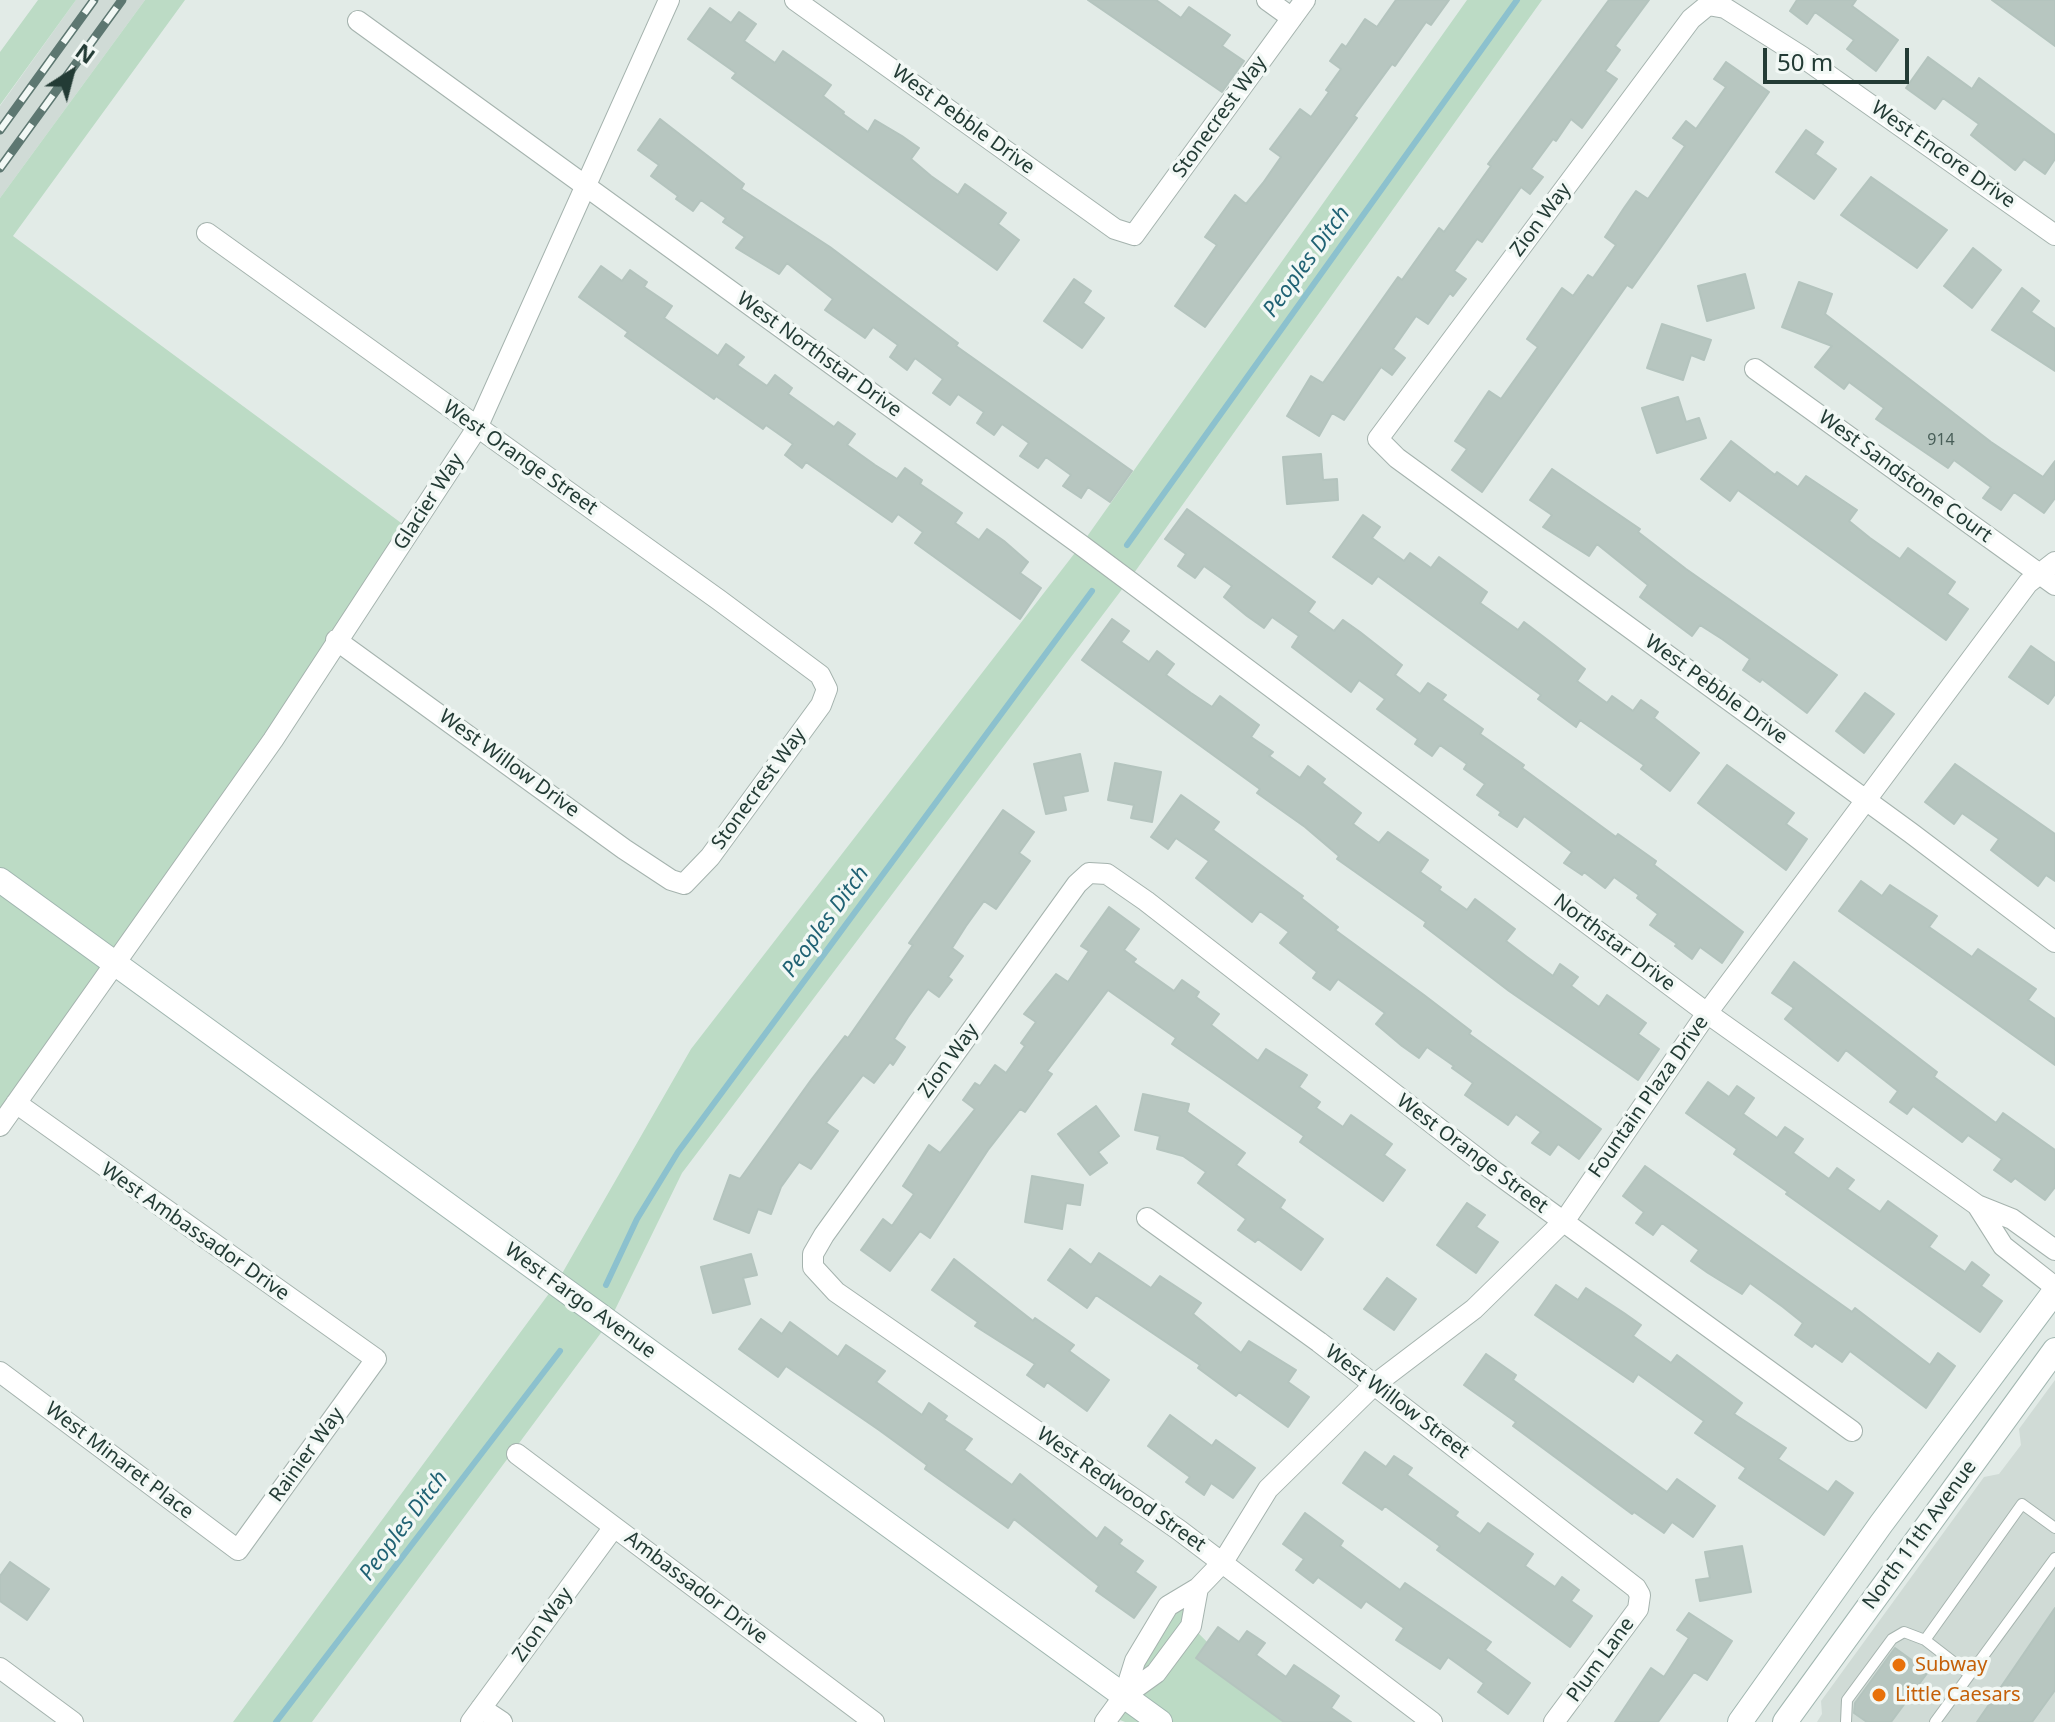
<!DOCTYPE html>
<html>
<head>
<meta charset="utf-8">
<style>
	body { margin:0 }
	#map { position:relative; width:2055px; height:1722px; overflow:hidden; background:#e2ebe7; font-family:"Noto Sans",sans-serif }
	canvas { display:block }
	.north { position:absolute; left:32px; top:32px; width:80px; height:80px; -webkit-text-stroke:6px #f2f8f5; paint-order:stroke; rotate:36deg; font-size:22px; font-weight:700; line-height:32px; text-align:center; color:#233b35 }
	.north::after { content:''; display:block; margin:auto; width:28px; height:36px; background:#233b35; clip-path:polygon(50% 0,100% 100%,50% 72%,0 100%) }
	.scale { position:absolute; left:1763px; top:48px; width:146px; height:36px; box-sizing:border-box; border:4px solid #233b35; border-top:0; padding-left:10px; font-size:24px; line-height:28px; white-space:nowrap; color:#233b35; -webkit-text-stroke:6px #f2f8f5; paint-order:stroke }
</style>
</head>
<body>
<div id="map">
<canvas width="2055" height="1722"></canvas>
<div class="north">N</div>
<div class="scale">50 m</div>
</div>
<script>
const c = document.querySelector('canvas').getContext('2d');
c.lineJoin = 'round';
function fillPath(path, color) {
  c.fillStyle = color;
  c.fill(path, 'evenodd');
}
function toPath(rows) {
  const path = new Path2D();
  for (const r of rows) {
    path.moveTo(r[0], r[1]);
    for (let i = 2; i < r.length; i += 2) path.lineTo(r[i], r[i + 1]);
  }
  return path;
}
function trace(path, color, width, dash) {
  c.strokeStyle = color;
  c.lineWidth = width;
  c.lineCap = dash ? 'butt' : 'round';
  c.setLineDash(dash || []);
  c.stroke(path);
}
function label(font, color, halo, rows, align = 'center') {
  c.font = font + ' "Noto Sans",sans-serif';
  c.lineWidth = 7;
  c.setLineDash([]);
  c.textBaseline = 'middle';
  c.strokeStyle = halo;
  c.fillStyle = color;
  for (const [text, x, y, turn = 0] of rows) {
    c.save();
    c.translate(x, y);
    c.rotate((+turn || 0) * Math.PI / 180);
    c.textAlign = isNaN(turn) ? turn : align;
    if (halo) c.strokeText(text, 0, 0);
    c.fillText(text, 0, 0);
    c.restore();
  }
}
const built = toPath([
	[76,0,145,0,0,198,0,106],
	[2055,1380,2055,1722,1817,1722,1822,1714,1821,1701,1984,1477,1999,1474,2021,1445,2019,1429]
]);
const green = toPath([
	[38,0,76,0,0,105,0,52],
	[145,0,185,0,13,236,412,531,0,1126,0,198],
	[1467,0,1542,0,1129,580,682,1173,609,1322,312,1722,233,1722,556,1284,691,1049,1081,545],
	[1198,1588,1191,1626,1288,1722,1125,1722,1100,1712,1168,1606]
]);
const stream = toPath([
	[1127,545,1517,0],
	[606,1285,637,1219,678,1152,1092,591],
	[276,1722,560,1351]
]);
const building = toPath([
	[1088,0,1156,0,1181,18,1189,7,1230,35,1222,46,1244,61,1222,92,1088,0],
	[1396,0,1449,0,1431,25,1426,22,1395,66,1392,64,1354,116,1357,118,1205,327,1175,306,1217,245,1205,237,1235,195,1246,204,1263,183,1281,157,1270,149,1300,109,1311,117,1329,92,1326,90,1341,69,1330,61,1342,44,1346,47,1365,19,1377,27,1396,0],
	[1609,0,1649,0,1615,46,1620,50,1605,71,1617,79,1582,128,1571,119,1556,141,1553,139,1531,169,1543,177,1530,194,1521,187,1482,242,1477,239,1454,271,1466,279,1453,296,1450,293,1428,324,1416,316,1393,349,1405,358,1392,375,1381,367,1344,420,1332,413,1319,436,1287,416,1311,376,1323,383,1398,277,1402,280,1439,228,1444,232,1491,166,1488,164,1609,0],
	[1797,0,1856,0,1852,6,1898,40,1876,71,1847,49,1854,40,1815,12,1807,24,1790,11,1797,0],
	[1992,0,2055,0,2055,46,1992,0],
	[710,8,731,23,739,12,756,24,744,41,775,63,783,51,831,85,823,96,844,112,843,114,868,132,875,120,902,136,919,148,911,159,931,176,958,195,965,184,1006,213,998,224,1019,240,997,270,732,78,736,73,688,39,710,8],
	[1928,57,1972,89,1979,78,2055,135,2055,159,2045,174,2024,159,2015,170,1971,135,1979,124,1943,98,1935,109,1906,88,1928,57],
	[1726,62,1769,92,1659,250,1632,288,1627,285,1482,492,1452,470,1467,449,1455,441,1489,391,1501,399,1538,347,1527,339,1562,288,1573,296,1588,275,1593,278,1616,245,1605,237,1624,208,1636,191,1648,199,1685,146,1673,138,1686,121,1696,129,1726,87,1714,79,1726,62],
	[660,119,744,184,741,189,830,247,958,343,956,346,1132,471,1110,502,1088,487,1081,498,1063,486,1071,475,1046,457,1038,468,1020,456,1029,443,1002,424,994,435,977,423,984,412,958,394,950,405,933,393,943,379,915,358,907,370,890,357,898,345,873,327,865,338,825,310,833,299,787,263,779,274,736,248,745,237,723,222,726,218,701,200,693,211,676,199,678,196,651,176,659,165,638,150,660,119],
	[1806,130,1823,142,1815,154,1836,169,1814,199,1776,172,1806,130],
	[1871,177,1947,230,1917,268,1841,215,1871,177],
	[1973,248,2001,270,1972,308,1944,286,1973,248],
	[601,266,622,281,630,270,647,282,644,287,672,306,664,318,718,356,726,344,744,357,737,365,767,386,775,375,792,388,788,394,834,427,838,422,855,434,847,445,875,465,897,479,905,468,922,480,920,484,962,513,955,523,979,540,987,529,1004,541,1028,562,1020,573,1041,588,1020,619,915,543,923,532,898,514,892,522,806,462,802,468,785,455,793,444,766,425,763,429,716,396,714,399,625,336,628,332,579,297,601,266],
	[1745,274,1754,308,1707,321,1698,286,1745,274],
	[1074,279,1091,291,1083,303,1104,318,1082,348,1044,321,1074,279],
	[1799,282,1832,294,1825,314,1991,442,2043,477,2055,461,2055,498,2044,513,2014,492,2001,510,1983,498,1991,487,1954,460,1948,468,1876,419,1884,408,1849,382,1844,389,1815,367,1832,346,1782,327,1799,282],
	[2022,288,2039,301,2031,312,2055,329,2055,371,1992,330,2022,288],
	[1662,324,1711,340,1704,360,1691,355,1683,380,1647,368,1662,324],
	[1678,397,1686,422,1699,418,1706,438,1657,453,1642,408,1678,397],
	[1731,441,1775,475,1777,472,1798,487,1806,476,1857,510,1849,521,1870,538,1900,559,1908,548,1955,582,1947,594,1968,609,1946,640,1738,490,1730,501,1701,479,1731,441],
	[1321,454,1323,480,1337,479,1338,500,1287,504,1283,457,1321,454],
	[1552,469,1640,529,1638,532,1686,569,1837,675,1807,713,1762,679,1760,682,1743,670,1750,659,1722,639,1700,625,1692,636,1640,597,1648,585,1597,544,1589,556,1543,527,1552,515,1530,500,1552,469],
	[1187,509,1315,602,1308,612,1334,631,1343,620,1360,632,1402,665,1395,675,1420,694,1428,683,1446,695,1442,700,1483,729,1480,734,1524,765,1522,768,1616,837,1618,834,1656,861,1654,865,1743,932,1722,963,1700,947,1692,959,1675,946,1677,944,1650,925,1658,914,1637,898,1639,895,1614,877,1605,888,1584,872,1582,875,1564,863,1572,852,1524,816,1517,827,1499,815,1501,812,1477,795,1485,784,1464,769,1467,764,1440,745,1432,756,1415,744,1418,739,1377,709,1385,699,1359,680,1351,692,1334,679,1292,647,1299,636,1272,617,1264,628,1247,616,1224,597,1232,586,1204,566,1195,578,1178,566,1186,554,1165,539,1187,509],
	[1363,515,1380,527,1372,538,1404,561,1410,553,1431,568,1439,557,1487,592,1480,603,1518,630,1524,622,1553,644,1585,669,1577,681,1607,703,1612,696,1633,711,1641,700,1658,712,1654,718,1699,753,1670,791,1641,769,1644,765,1580,720,1576,727,1538,699,1541,695,1378,576,1372,584,1333,557,1363,515],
	[1112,619,1129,631,1121,642,1149,662,1157,651,1174,664,1166,675,1191,693,1212,707,1220,696,1259,725,1251,737,1273,752,1269,756,1300,778,1308,766,1325,779,1322,783,1361,813,1353,824,1379,843,1388,832,1428,860,1420,872,1441,887,1439,890,1467,910,1475,899,1515,929,1506,941,1527,957,1553,976,1560,964,1578,977,1571,986,1599,1007,1607,995,1646,1023,1638,1034,1659,1049,1638,1080,1509,991,1424,926,1426,922,1337,859,1339,856,1305,827,1257,793,1260,789,1082,660,1112,619],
	[2031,646,2055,663,2055,694,2048,704,2009,677,2031,646],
	[1865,693,1894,714,1864,753,1836,731,1865,693],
	[1080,754,1088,791,1063,796,1066,810,1046,814,1034,764,1080,754],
	[1115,763,1161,772,1152,822,1131,818,1134,805,1108,800,1115,763],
	[1955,764,2055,834,2055,881,2046,875,2038,886,1991,850,1999,839,1962,813,1954,824,1925,802,1955,764],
	[1727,765,1794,813,1786,824,1807,839,1786,870,1698,803,1727,765],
	[1181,795,1219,822,1213,830,1303,896,1301,898,1338,927,1335,930,1424,995,1471,1031,1469,1034,1601,1129,1579,1159,1558,1144,1550,1155,1532,1143,1541,1132,1516,1114,1508,1125,1465,1095,1473,1083,1452,1068,1454,1066,1427,1047,1419,1058,1402,1046,1376,1024,1385,1013,1338,979,1330,990,1313,978,1317,972,1280,943,1289,932,1260,911,1252,922,1196,878,1209,861,1176,838,1168,849,1151,837,1181,795],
	[1003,810,1034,832,1019,853,1030,861,996,909,984,901,966,926,952,948,963,956,948,977,952,980,939,997,928,989,908,1017,894,1039,905,1047,893,1065,890,1062,874,1083,863,1075,826,1123,838,1131,811,1169,799,1162,781,1187,771,1214,758,1209,749,1233,714,1219,730,1175,740,1179,811,1080,845,1036,848,1038,913,945,909,943,1003,810],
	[1861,881,1882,896,1890,885,1937,916,1929,927,1972,957,1978,949,2036,989,2028,1000,2055,1019,2055,1065,1839,911,1861,881],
	[1109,907,1139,929,1124,950,1136,959,1133,962,1174,991,1182,980,1199,992,1196,997,1219,1014,1211,1025,1258,1061,1266,1049,1307,1075,1299,1087,1320,1102,1316,1108,1343,1127,1351,1115,1375,1132,1392,1144,1384,1155,1405,1170,1383,1201,1300,1142,1304,1136,1172,1044,1176,1038,1108,990,1047,1071,1052,1074,1025,1112,1020,1109,988,1150,930,1238,920,1231,890,1271,861,1250,883,1219,892,1226,914,1194,903,1186,929,1145,940,1153,975,1109,963,1100,975,1083,980,1086,995,1065,1006,1073,1025,1046,1021,1043,1036,1022,1024,1014,1056,974,1068,982,1089,951,1081,946,1109,907],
	[1794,962,1937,1072,1934,1077,1996,1123,2003,1113,2055,1150,2055,1187,2045,1200,2015,1178,2011,1182,1994,1170,2002,1159,1968,1135,1962,1142,1913,1106,1907,1114,1890,1102,1898,1091,1846,1050,1838,1061,1785,1019,1794,1008,1772,993,1794,962],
	[1708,1082,1729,1097,1737,1086,1754,1098,1743,1114,1777,1138,1785,1127,1803,1139,1793,1153,1829,1179,1837,1168,1854,1180,1847,1189,1880,1212,1888,1201,1937,1236,1929,1247,1965,1272,1972,1262,1989,1275,1981,1286,2002,1301,1980,1332,1786,1194,1788,1192,1734,1154,1737,1149,1686,1113,1708,1082],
	[1143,1094,1189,1104,1187,1112,1245,1153,1236,1165,1285,1200,1280,1208,1323,1239,1301,1270,1258,1239,1255,1242,1238,1230,1246,1219,1198,1183,1206,1172,1183,1156,1157,1149,1160,1136,1135,1130,1143,1094],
	[1096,1106,1119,1136,1098,1152,1107,1163,1090,1175,1058,1134,1096,1106],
	[1645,1166,1852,1312,1855,1308,1930,1365,1938,1353,1955,1366,1926,1408,1850,1351,1842,1362,1815,1343,1812,1347,1795,1335,1803,1323,1783,1307,1750,1283,1742,1294,1708,1273,1691,1261,1699,1250,1662,1223,1653,1235,1636,1223,1644,1212,1623,1196,1645,1166],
	[1032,1176,1083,1185,1080,1205,1066,1203,1062,1229,1025,1222,1032,1176],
	[1467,1203,1485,1215,1476,1227,1498,1242,1476,1273,1437,1245,1467,1203],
	[1070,1249,1091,1265,1099,1253,1151,1288,1160,1276,1201,1303,1193,1314,1241,1353,1249,1341,1296,1370,1288,1382,1309,1397,1288,1427,1239,1392,1236,1396,1198,1368,1200,1365,1096,1295,1087,1308,1048,1280,1070,1249],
	[751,1254,757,1275,743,1278,750,1304,713,1313,701,1267,751,1254],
	[954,1259,1033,1321,1035,1318,1074,1345,1069,1351,1109,1380,1087,1411,1047,1382,1044,1387,1027,1375,1035,1364,975,1326,978,1322,932,1290,954,1259],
	[1387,1278,1416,1299,1394,1330,1364,1309,1387,1278],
	[1556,1285,1578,1300,1586,1288,1624,1313,1641,1325,1633,1336,1671,1363,1677,1355,1742,1403,1734,1414,1786,1448,1778,1459,1828,1492,1836,1481,1853,1493,1824,1535,1739,1478,1746,1468,1695,1433,1704,1421,1638,1374,1633,1382,1535,1315,1556,1285],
	[761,1319,782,1334,790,1322,838,1357,846,1345,885,1371,876,1382,922,1415,929,1403,947,1416,944,1420,972,1439,964,1450,1012,1485,1020,1474,1097,1539,1105,1527,1122,1540,1119,1544,1143,1561,1135,1572,1156,1587,1134,1618,1096,1591,1099,1586,1014,1519,1008,1528,925,1469,927,1465,879,1430,786,1366,778,1377,739,1349,761,1319],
	[1486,1354,1516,1375,1513,1380,1667,1492,1677,1479,1715,1506,1693,1537,1672,1522,1664,1533,1634,1512,1632,1514,1513,1426,1516,1422,1464,1385,1486,1354],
	[1170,1415,1212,1446,1216,1440,1255,1468,1233,1498,1211,1483,1204,1495,1186,1482,1190,1477,1148,1446,1170,1415],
	[1365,1452,1386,1467,1394,1456,1412,1468,1407,1475,1458,1512,1455,1516,1480,1534,1488,1523,1533,1554,1525,1566,1555,1587,1562,1577,1579,1590,1571,1601,1592,1616,1570,1647,1437,1550,1440,1546,1385,1506,1382,1510,1343,1483,1365,1452],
	[1305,1513,1343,1541,1340,1546,1400,1590,1405,1583,1491,1642,1485,1650,1530,1683,1508,1714,1478,1692,1484,1683,1448,1657,1440,1669,1396,1640,1404,1628,1366,1601,1361,1608,1318,1577,1313,1583,1296,1570,1304,1559,1283,1544,1305,1513],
	[1742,1546,1751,1592,1700,1601,1696,1580,1710,1578,1705,1552,1742,1546],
	[10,1562,49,1589,27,1620,0,1601,0,1576,10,1562],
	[2055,1608,2055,1690,2032,1722,1977,1722,2055,1608],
	[1689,1613,1732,1641,1707,1680,1694,1672,1658,1722,1615,1722,1651,1668,1664,1677,1689,1638,1677,1630,1689,1613],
	[1218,1627,1239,1642,1247,1631,1265,1643,1256,1655,1286,1677,1294,1665,1322,1684,1339,1696,1331,1708,1351,1722,1284,1722,1196,1658,1218,1627],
	[1895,1648,1928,1672,1891,1722,1867,1722,1854,1713,1855,1703,1895,1648]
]);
const lane = toPath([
	[1969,1674,1925,1640,2022,1504,2055,1528],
	[1846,1722,1847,1700,1892,1639,1904,1632,1925,1640],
	[1935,1722,2055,1558]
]);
const street = toPath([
	[795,0,1115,229,1134,235,1305,0],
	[1267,0,1292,18],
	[358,21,1081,545,1707,1013,1977,1205,2003,1246,2055,1287],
	[207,233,719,600,820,675,827,689,821,705,710,857,684,884,671,880,624,849,336,640],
	[2055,235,1801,56,1725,8,1708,5,1691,19,1378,439,1397,458,1911,833,2055,942],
	[1755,369,2055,585],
	[0,1126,273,740,477,428,669,0],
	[1977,1205,2012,1219,2055,1250],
	[1147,1218,1319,1342,1636,1588,1640,1595,1638,1609,1554,1722],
	[0,1372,238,1550,376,1359,16,1103],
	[517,1454,874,1722],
	[0,1668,73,1722],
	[1124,1696,1135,1661,1168,1606,1198,1588,1223,1562,1268,1489,1374,1385,1474,1309,1565,1220,1707,1013,2028,583,2055,562],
	[481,1708,502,1722],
	[471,1722,614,1527],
	[1105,1722,1124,1696,1156,1673,1191,1626,1198,1588],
	[1432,1722,1179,1530,836,1292,813,1267,813,1254,824,1235,1077,884,1089,873,1107,874,1146,901,1491,1169,1852,1431]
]);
const secondary = toPath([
	[0,880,1160,1722],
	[1740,1722,1881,1524,2055,1291],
	[1785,1722,2055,1350]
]);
const rail = toPath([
	[0,130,94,0],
	[0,168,122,0]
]);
const markers = [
	[1899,1665,8,"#e8710a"],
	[1879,1695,8,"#e8710a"]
];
const numberNames = [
	["914",1941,440]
];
const streetNames = [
	["Stonecrest Way",1220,117,-54],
	["West Pebble Drive",963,120,36],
	["West Encore Drive",1943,155,35],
	["Zion Way",1541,220,-53],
	["West Northstar Drive",819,355,36],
	["West Orange Street",520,458,35],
	["West Sandstone Court",1905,477,36],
	["Glacier Way",429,502,-57],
	["West Pebble Drive",1716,690,36],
	["West Willow Drive",509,764,36],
	["Stonecrest Way",759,789,-54],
	["Northstar Drive",1614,943,37],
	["Zion Way",949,1061,-54],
	["Fountain Plaza Drive",1649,1097,-55],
	["West Orange Street",1472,1154,37],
	["West Ambassador Drive",195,1232,35],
	["West Fargo Avenue",580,1301,36],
	["West Willow Street",1397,1402,37],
	["Rainier Way",307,1455,-54],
	["West Minaret Place",119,1461,37],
	["West Redwood Street",1121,1490,35],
	["North 11th Avenue",1920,1535,-54],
	["Ambassador Drive",696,1588,37],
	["Zion Way",543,1625,-54],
	["Plum Lane",1601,1660,-54]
];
const foodNames = [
	["Subway",1915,1665],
	["Little Caesars",1895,1695]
];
const waterNames = [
	["Peoples Ditch",1307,262,-54],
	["Peoples Ditch",826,922,-54],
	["Peoples Ditch",404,1526,-53]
];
fillPath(built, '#d0dbd6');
fillPath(green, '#bcdbc5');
trace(stream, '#8cc1ce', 6);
fillPath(building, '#b7c6c0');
trace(building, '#b4c4be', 2);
trace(lane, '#a5b3ae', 12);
trace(street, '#a5b3ae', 22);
trace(secondary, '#a1b6b0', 26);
trace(lane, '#fff', 10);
trace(street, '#fff', 20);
trace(secondary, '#fff', 24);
trace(rail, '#5d7771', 9);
trace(rail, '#f2f8f5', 6, [18]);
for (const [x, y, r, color] of markers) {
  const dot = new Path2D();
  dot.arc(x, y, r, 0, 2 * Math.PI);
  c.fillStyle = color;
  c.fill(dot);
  trace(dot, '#f2f8f5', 3);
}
label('16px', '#485e58', null, numberNames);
label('20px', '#233b35', '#f2f8f5', streetNames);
label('20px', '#c56008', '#f2f8f5', foodNames, 'left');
label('italic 22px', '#206274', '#f2f8f5', waterNames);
</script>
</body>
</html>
